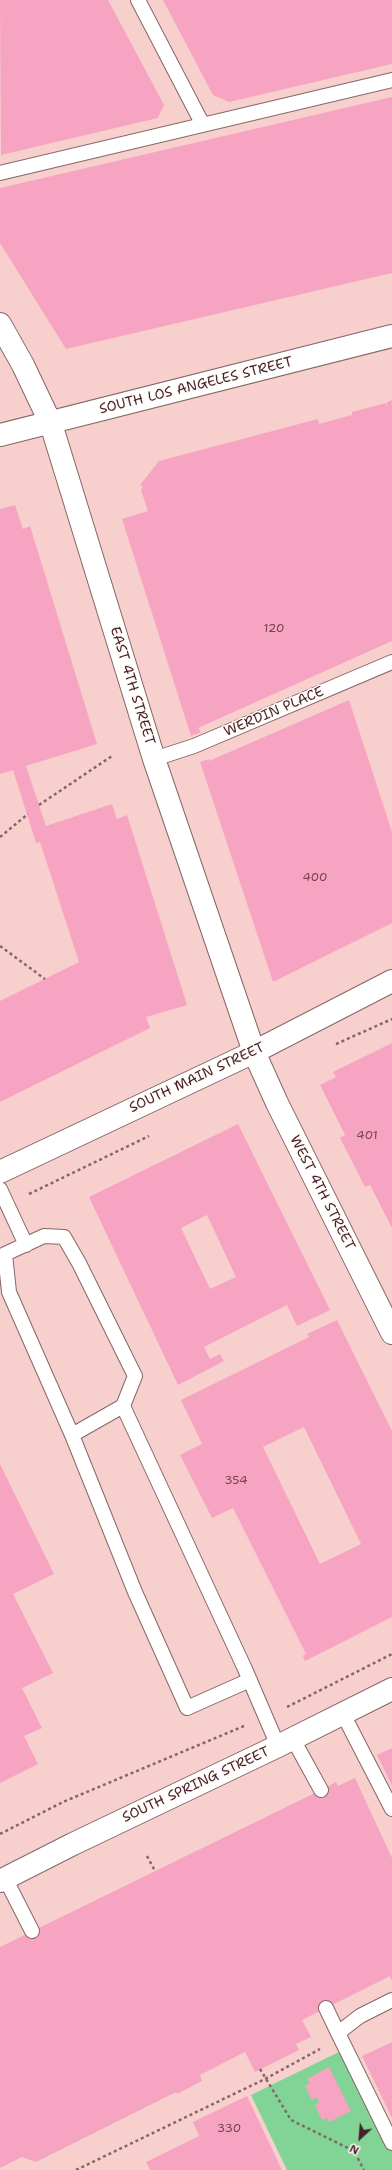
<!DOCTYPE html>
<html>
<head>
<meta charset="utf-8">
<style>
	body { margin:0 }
	#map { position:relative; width:392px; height:2170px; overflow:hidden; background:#f3ead3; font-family:"Shantell Sans",sans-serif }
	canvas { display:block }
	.north { position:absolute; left:340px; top:2118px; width:40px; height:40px; -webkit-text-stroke:3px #fdfcf7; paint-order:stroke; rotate:206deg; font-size:11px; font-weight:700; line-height:16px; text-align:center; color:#4a1f2b }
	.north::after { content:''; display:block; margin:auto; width:14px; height:18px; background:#4a1f2b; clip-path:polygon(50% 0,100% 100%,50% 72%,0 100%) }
</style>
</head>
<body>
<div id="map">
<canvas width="392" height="2170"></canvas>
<div class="north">N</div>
</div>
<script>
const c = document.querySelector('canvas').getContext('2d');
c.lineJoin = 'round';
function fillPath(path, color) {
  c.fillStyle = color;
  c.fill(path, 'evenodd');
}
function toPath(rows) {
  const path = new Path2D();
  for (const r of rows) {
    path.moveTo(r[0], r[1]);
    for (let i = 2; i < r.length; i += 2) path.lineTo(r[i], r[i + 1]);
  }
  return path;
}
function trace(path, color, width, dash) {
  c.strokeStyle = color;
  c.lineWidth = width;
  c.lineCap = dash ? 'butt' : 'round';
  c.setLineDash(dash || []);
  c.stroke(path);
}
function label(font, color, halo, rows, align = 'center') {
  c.font = font + ' "Shantell Sans",sans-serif';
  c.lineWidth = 3;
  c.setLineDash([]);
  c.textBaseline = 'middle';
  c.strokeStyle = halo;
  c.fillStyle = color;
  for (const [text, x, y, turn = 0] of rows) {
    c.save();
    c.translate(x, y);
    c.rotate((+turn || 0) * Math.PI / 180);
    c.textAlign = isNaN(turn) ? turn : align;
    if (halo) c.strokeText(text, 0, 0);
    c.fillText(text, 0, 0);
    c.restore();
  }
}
const built = toPath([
	[0,0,392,0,392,2170,0,2170]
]);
const green = toPath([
	[349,2047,392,2134,392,2170,287,2170,251,2095]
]);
const building = toPath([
	[0,0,108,0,164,105,158,118,1,155],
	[163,0,392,0,392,64,229,102,213,95],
	[392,97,392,273,66,349,0,243,0,188],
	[392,400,392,641,198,728,201,732,191,736,122,519,148,511,141,490,143,487,140,485,159,461,318,419,319,424,352,415,352,412,386,403,387,407,387,402],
	[15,505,23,529,30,526,97,744,26,766,46,826,112,804,117,819,127,815,187,1005,146,1017,150,1028,0,1102,0,1001,79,962,40,842,36,843,13,770,0,774,0,509],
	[349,700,392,832,392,923,273,982,200,762,209,759,209,761],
	[392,1043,392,1228,370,1185,365,1187,340,1138,345,1135,320,1085,336,1077,333,1072],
	[238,1124,330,1310,297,1326,287,1305,204,1347,210,1359,220,1354,224,1361,178,1385,89,1197],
	[207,1215,236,1277,210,1289,181,1228],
	[337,1320,392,1431,392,1617,305,1661,303,1656,306,1654,233,1508,212,1518,180,1455,202,1444,181,1400,309,1337,307,1334],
	[304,1427,361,1544,320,1564,263,1447],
	[0,1464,54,1574,13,1594,53,1673,22,1688,42,1728,24,1736,38,1764,0,1783],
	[392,1748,392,1786,377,1755],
	[355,1778,392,1858,392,1981,390,1976,302,2020,311,2037,296,2044,299,2050,255,2072,245,2052,200,2075,202,2081,177,2094,176,2092,36,2162,22,2157,0,2168,0,1947,321,1790,336,1782,338,1786],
	[392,2042,392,2118,362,2056],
	[329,2067,351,2111,329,2122,327,2118,322,2120,315,2105,319,2103,317,2097,312,2100,305,2086,310,2083,307,2079],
	[247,2096,282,2170,150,2170,146,2162,199,2136,193,2122]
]);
const path = toPath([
	[39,805,112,756],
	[0,837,28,814],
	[0,946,45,979],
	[336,1044,392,1019],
	[29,1194,149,1136],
	[287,1707,392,1654],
	[0,1834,63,1802,244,1726],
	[147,1856,155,1871],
	[260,2069,291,2120,354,2151,364,2170],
	[76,2170,265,2079,320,2049]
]);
const service = toPath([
	[138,0,203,125],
	[0,173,392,80],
	[154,759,194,746,392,662],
	[0,1189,26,1245],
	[72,1435,123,1406],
	[250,1680,187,1708,135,1592,72,1435,9,1292,5,1254,44,1236,64,1237,79,1263,135,1376,123,1406,245,1669,278,1746],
	[343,1714,392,1809],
	[293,1739,321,1790],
	[5,1878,32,1931],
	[392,2000,360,2016,338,2033,392,2143],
	[326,2008,338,2033]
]);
const secondary = toPath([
	[0,435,392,336]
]);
const primary = toPath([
	[0,324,23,365,51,424,154,759,254,1052,277,1103,392,1333],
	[0,1172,254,1052,392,981],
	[0,1881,73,1844,278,1746,392,1689]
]);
const numberNames = [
	["120",274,629],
	["400",315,878],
	["401",367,1136],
	["354",236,1481],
	["330",229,2129]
];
const streetNames = [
	["SOUTH LOS ANGELES STREET",196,386,-14],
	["EAST 4TH STREET",132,686,73],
	["WERDIN PLACE",274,712,-23],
	["SOUTH MAIN STREET",197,1078,-25],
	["WEST 4TH STREET",322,1193,63],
	["SOUTH SPRING STREET",196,1785,-25]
];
fillPath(built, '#f7d0ce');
fillPath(green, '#82d496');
fillPath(building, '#f6a4c1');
trace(service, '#856666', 16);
trace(secondary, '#856666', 24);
trace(primary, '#856666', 24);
trace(path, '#856666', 2.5, [3, 3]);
trace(service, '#fff', 14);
trace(secondary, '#fff', 22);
trace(primary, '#fff', 22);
label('12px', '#754050', null, numberNames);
label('14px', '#4a1f2b', '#fdfcf7', streetNames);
</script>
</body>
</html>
